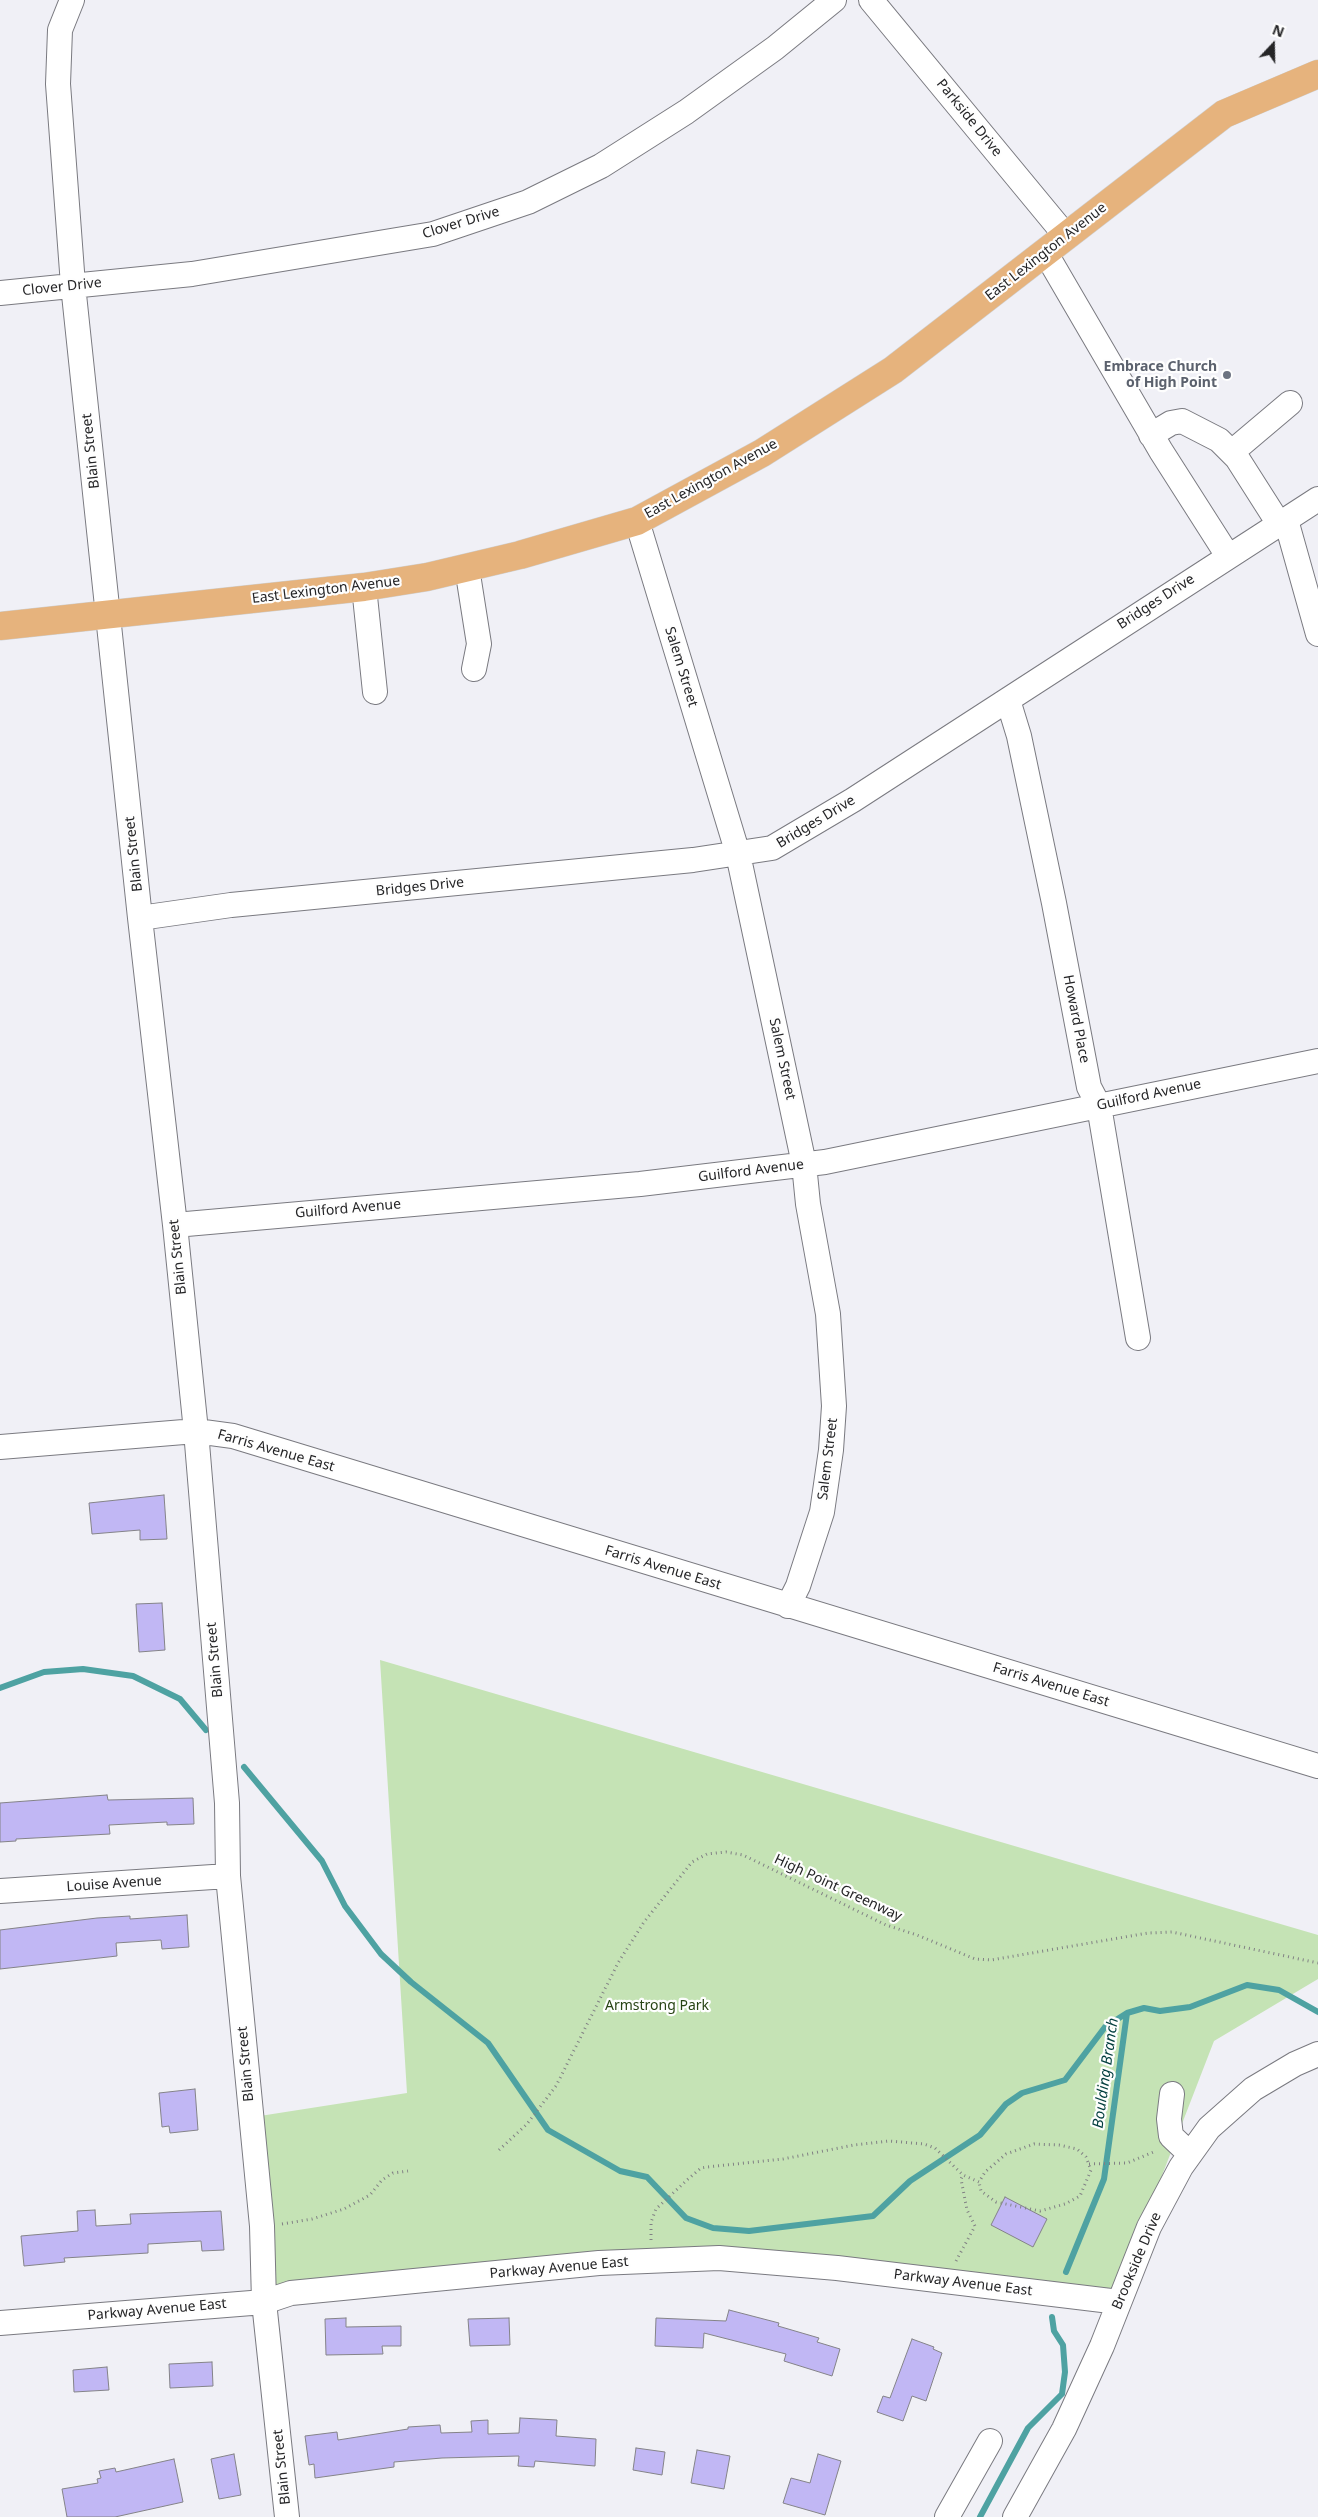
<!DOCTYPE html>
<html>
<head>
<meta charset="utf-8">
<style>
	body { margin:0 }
	#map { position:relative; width:1318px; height:2517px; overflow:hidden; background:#f0f0f6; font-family:"Noto Sans",sans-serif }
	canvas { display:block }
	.north { position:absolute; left:1248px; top:20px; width:50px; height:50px; -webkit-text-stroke:4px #fefefe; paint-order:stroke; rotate:21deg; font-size:14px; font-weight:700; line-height:20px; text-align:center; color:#252527 }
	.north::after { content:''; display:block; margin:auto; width:18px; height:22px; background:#252527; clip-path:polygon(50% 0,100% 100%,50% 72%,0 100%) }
</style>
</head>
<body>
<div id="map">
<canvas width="1318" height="2517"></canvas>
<div class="north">N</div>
</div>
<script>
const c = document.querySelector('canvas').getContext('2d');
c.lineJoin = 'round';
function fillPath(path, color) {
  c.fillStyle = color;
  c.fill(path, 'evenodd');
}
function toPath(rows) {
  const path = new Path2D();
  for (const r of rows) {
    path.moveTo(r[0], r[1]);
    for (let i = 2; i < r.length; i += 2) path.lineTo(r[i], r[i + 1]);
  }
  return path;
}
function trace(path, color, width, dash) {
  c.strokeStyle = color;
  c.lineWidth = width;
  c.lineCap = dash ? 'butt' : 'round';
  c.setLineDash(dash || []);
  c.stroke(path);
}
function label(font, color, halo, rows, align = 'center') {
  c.font = font + ' "Noto Sans",sans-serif';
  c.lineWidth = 4.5;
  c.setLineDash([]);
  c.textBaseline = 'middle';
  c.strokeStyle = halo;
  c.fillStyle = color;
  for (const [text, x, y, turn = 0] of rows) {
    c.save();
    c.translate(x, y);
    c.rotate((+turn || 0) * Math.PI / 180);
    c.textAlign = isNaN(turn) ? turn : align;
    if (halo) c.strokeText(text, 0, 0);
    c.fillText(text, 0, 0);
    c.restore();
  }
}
const green = toPath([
	[380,1660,1318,1935,1318,1979,1214,2041,1137,2240,1119,2302,719,2258,264,2302,247,2118,407,2093]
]);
const stream = toPath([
	[0,1688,44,1672,83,1669,133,1676,180,1699,206,1730],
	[244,1767,322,1861,345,1906,381,1954,411,1982,488,2043,548,2130,620,2171,647,2177,686,2218,713,2228,749,2231,873,2216,910,2181,980,2135,1006,2104,1022,2093,1065,2080,1105,2027,1127,2013,1144,2008,1160,2011,1190,2007,1247,1985,1279,1990,1318,2012],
	[1066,2272,1104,2179,1127,2013],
	[980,2517,1028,2428,1062,2394,1065,2372,1063,2345,1054,2331,1052,2317]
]);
const building = toPath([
	[164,1495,167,1539,140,1540,140,1530,92,1534,89,1503,164,1495],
	[162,1603,165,1650,139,1652,136,1604,162,1603],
	[107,1795,108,1800,193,1798,194,1824,167,1825,167,1822,109,1825,110,1834,16,1839,16,1841,0,1842,0,1803,107,1795],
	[187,1915,189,1947,162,1949,161,1940,116,1943,117,1956,0,1969,0,1930,97,1918,130,1916,130,1919,187,1915],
	[195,2089,198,2130,170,2133,169,2126,162,2127,159,2093,195,2089],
	[1005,2197,1047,2219,1033,2247,991,2225,1005,2197],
	[95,2210,96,2226,131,2224,130,2214,221,2211,224,2250,202,2251,201,2241,148,2244,148,2253,64,2258,65,2262,24,2266,21,2236,78,2231,77,2211,95,2210],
	[729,2310,779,2323,778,2326,819,2338,817,2342,840,2349,832,2376,784,2361,786,2354,704,2333,703,2348,655,2346,656,2318,726,2321,729,2310],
	[346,2318,346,2327,401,2326,401,2346,382,2346,383,2354,326,2355,325,2319,346,2318],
	[509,2318,510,2345,470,2346,468,2319,509,2318],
	[912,2339,934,2347,933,2349,942,2353,926,2401,912,2396,903,2421,877,2412,883,2396,890,2398,912,2339],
	[212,2362,213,2386,170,2388,169,2364,212,2362],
	[107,2367,109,2390,74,2392,73,2370,107,2367],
	[520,2418,557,2420,556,2436,596,2439,595,2466,535,2461,534,2467,518,2466,519,2456,442,2458,394,2462,394,2467,315,2478,314,2464,309,2465,305,2436,337,2432,338,2440,408,2429,408,2427,440,2425,441,2433,472,2432,471,2421,488,2420,488,2434,519,2433,520,2418],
	[636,2448,665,2452,662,2475,633,2470,636,2448],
	[697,2450,730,2456,724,2489,691,2483,697,2450],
	[234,2454,241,2495,219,2499,211,2459,234,2454],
	[818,2454,841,2461,825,2515,783,2503,791,2478,810,2483,818,2454],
	[174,2459,183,2502,115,2517,67,2517,62,2489,98,2483,97,2479,101,2478,99,2471,115,2468,116,2472,174,2459]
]);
const path = toPath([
	[499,2150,527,2124,556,2086,618,1963,644,1922,692,1862,707,1854,726,1852,743,1855,886,1925,917,1935,975,1959,991,1960,1148,1933,1172,1932,1318,1963],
	[1089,2164,1127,2163,1156,2151],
	[282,2224,312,2219,344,2209,370,2195,382,2180,393,2173,408,2171],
	[651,2240,651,2222,656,2209,687,2180,701,2168,707,2167,783,2159,854,2145,889,2141,924,2144,935,2148,963,2175,979,2182,985,2172,1006,2154,1034,2144,1059,2145,1077,2149,1086,2157,1091,2170,1080,2196,1065,2204,1040,2211,996,2202,981,2191,979,2182],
	[956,2261,975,2226,967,2210,961,2179,963,2175]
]);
const minor = toPath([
	[72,0,60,30,58,84,73,285,140,918,175,1225,196,1431,227,1803,228,1876,262,2226,264,2302,287,2517],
	[871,0,1066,236],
	[1045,252,1161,451,1228,556],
	[0,293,192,274,433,234,528,202,601,166,686,112,775,48,834,0],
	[1151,435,1171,423,1182,421,1219,440,1237,458,1279,524],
	[1232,452,1290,403],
	[1286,520,1318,634],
	[637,521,738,854,804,1164,808,1204,828,1314,834,1406,831,1450,822,1512,798,1586,788,1606],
	[467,568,479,644,474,669],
	[364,587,375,692],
	[1008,700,1019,736,1054,903,1089,1087,1099,1106,1138,1338],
	[140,918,231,905,693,860,772,848,853,800,1318,499],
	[175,1225,640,1184,825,1162,1318,1061],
	[0,1447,196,1431,233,1436,1318,1766],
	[0,1891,228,1876],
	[1172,2094,1169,2119,1171,2136,1190,2154],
	[0,2323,264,2302,291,2293,599,2263,719,2258,837,2268,1119,2302],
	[947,2517,990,2441],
	[1015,2517,1064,2429,1102,2346,1149,2227,1181,2167,1209,2128,1253,2089,1295,2064,1318,2054]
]);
const major = toPath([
	[0,626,364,587,427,577,520,555,637,521,762,453,893,370,1224,114,1318,74]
]);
const markers = [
	[1227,375,5,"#6b7280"]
];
const streetNames = [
	["Parkside Drive",969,118,51],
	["Clover Drive",461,223,-17],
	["East Lexington Avenue",1046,252,-38],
	["Clover Drive",62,287,-6],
	["Blain Street",91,451,-96],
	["East Lexington Avenue",711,479,-29],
	["East Lexington Avenue",326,590,-7],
	["Bridges Drive",1156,602,-33],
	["Salem Street",681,667,73],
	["Bridges Drive",816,822,-31],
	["Blain Street",134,854,-96],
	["Bridges Drive",420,887,-6],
	["Howard Place",1076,1019,79],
	["Salem Street",782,1059,78],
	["Guilford Avenue",1149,1095,-12],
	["Guilford Avenue",751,1171,-7],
	["Guilford Avenue",348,1209,-5],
	["Blain Street",178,1257,-96],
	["Farris Avenue East",276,1451,16],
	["Salem Street",828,1459,-83],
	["Farris Avenue East",663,1568,17],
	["Blain Street",215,1660,-95],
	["Farris Avenue East",1051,1685,17],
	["Louise Avenue",114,1884,-4],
	["High Point Greenway",838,1888,25],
	["Blain Street",246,2064,-95],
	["Brookside Drive",1137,2261,-67],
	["Parkway Avenue East",559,2268,-5],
	["Parkway Avenue East",963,2283,7],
	["Parkway Avenue East",157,2310,-5],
	["Blain Street",282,2467,-96]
];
const worshipNames = [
	["Embrace Church",1217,367],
	["of High Point",1217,383]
];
const parkNames = [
	["Armstrong Park",657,2006]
];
const waterNames = [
	["Boulding Branch",1106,2073,-82]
];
fillPath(green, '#c5e3b5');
trace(stream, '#4ea2a2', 6);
fillPath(building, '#c1b7f4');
trace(building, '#848388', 1);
trace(minor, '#7a7a80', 26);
trace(major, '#cfcfcf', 29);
trace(path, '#818184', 3, [1, 4]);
trace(minor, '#fff', 24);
trace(major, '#e6b37d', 28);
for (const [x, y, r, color] of markers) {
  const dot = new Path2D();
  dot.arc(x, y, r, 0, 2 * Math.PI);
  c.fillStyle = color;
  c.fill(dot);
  trace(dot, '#fefefe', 2);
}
label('14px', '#252527', '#fefefe', streetNames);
label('bold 14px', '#5b616d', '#fefefe', worshipNames, 'right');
label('14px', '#274313', '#fefefe', parkNames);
label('italic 15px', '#013d3d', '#fefefe', waterNames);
</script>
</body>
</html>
